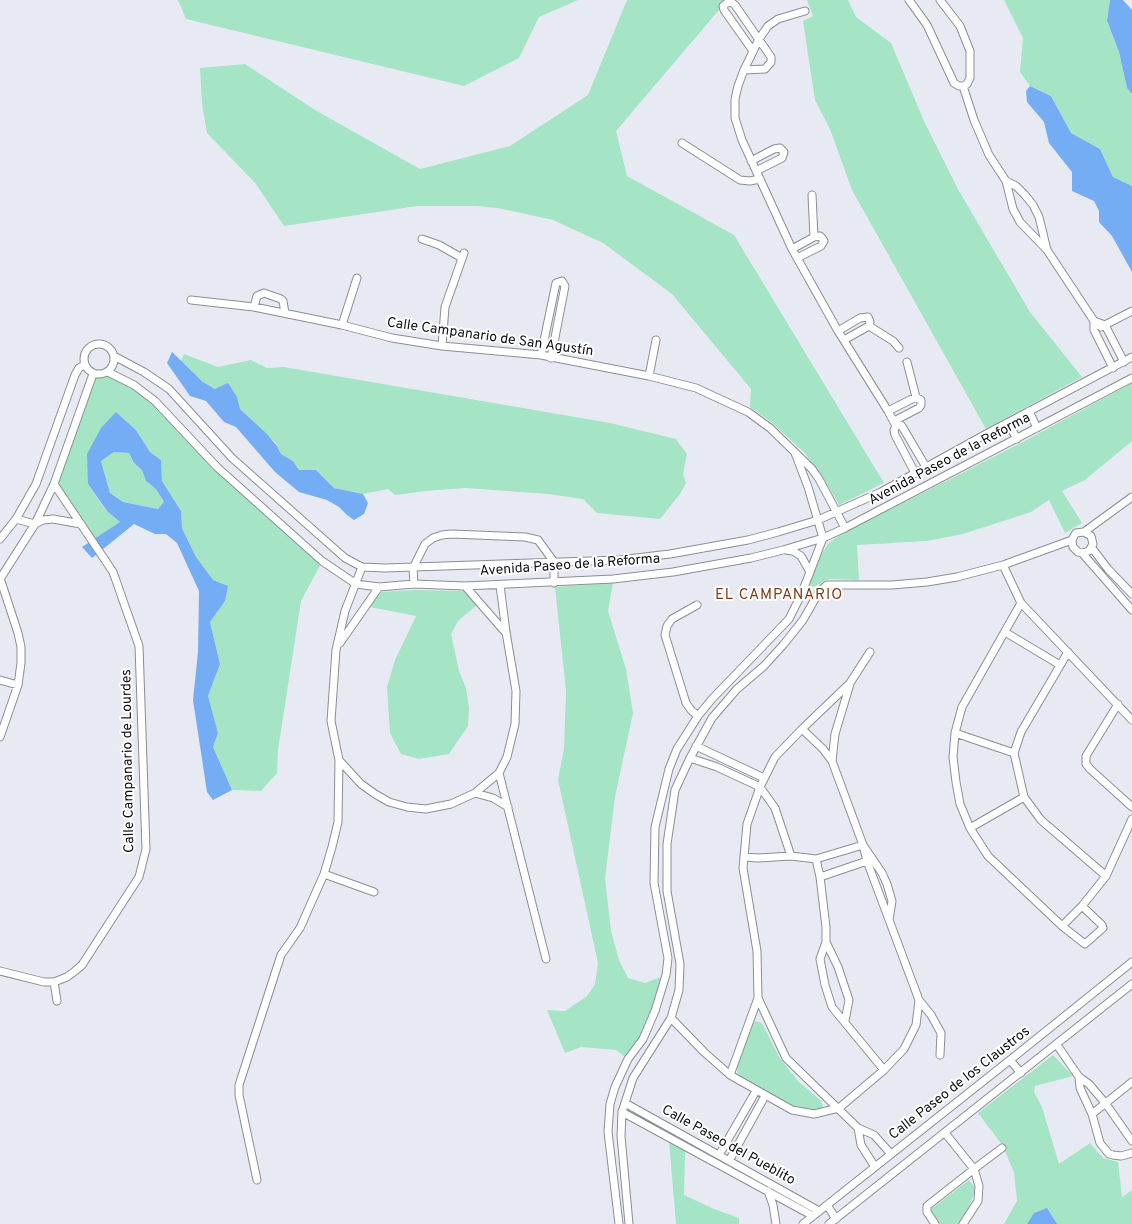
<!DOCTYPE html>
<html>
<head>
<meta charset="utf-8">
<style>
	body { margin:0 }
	canvas { display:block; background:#e7eaf3 }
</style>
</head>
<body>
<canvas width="1132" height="1224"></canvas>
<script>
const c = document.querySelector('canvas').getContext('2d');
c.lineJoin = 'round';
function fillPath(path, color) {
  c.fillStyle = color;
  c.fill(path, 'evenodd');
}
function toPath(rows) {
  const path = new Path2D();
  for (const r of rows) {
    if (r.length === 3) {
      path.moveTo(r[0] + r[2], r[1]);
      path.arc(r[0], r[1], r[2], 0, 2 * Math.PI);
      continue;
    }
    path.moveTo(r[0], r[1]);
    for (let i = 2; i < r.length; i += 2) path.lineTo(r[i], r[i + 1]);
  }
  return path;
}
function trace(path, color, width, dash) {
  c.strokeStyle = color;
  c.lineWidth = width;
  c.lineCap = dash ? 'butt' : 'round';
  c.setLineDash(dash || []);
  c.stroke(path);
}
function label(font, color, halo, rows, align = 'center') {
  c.font = font + ' Overpass,sans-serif';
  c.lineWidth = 4;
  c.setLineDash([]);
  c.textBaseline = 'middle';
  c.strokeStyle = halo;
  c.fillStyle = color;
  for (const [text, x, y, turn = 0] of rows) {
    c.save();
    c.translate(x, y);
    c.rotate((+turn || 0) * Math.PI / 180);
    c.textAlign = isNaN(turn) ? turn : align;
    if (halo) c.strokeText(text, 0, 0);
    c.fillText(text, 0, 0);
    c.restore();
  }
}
const green = toPath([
	[178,0,578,0,539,17,519,58,464,86,186,19],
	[627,0,727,0,723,3,719,10,616,131,627,176,734,235,884,483,839,505,824,479,804,452,771,422,750,407,751,389,672,294,603,243,553,220,498,208,476,206,417,206,284,226,256,184,207,133,202,104,200,68,245,64,315,110,420,169,510,146,588,95],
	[807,0,848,0,856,17,891,43,924,121,959,191,1030,312,1082,377,986,429,852,190,830,129,815,100,803,21,813,16],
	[1004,0,1110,0,1107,22,1119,52,1127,88,1132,94,1132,186,1113,177,1100,149,1071,133,1051,96,1030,86,1020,72,1023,38],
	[184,354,218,367,251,360,267,368,284,367,610,423,676,439,687,454,683,474,686,483,680,494,660,519,597,513,583,499,548,494,466,488,426,491,395,495,388,489,363,494,334,488,316,470,299,470,293,461,281,454,276,443,240,409,237,397,215,389,203,382,181,361],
	[108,372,156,403,176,426,322,562,301,601,278,750,277,773,261,791,232,790,213,747,218,733,208,696,220,664,210,622,225,601,196,557,182,528,181,511,162,481,161,460,150,452,136,430,116,412,88,484,104,508,120,522,92,541,55,484,94,374,103,374],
	[1132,383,1132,441,1085,480,1062,491,1082,523,1065,533,1049,500,1031,512,963,534,927,541,857,545,859,580,830,579,826,580,814,587,809,585,818,560,828,544,838,536,1019,444],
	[114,452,129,453,134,463,142,470,146,481,156,489,164,502,158,509,123,502,110,493,101,461],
	[613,583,608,611,626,669,633,713,615,797,605,878,611,931,619,960,628,978,645,983,666,975,655,1011,628,1059,616,1050,581,1047,565,1053,547,1010,565,1011,587,996,595,984,598,963,558,780,564,749,566,691,555,587],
	[415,590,464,591,477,605,458,621,451,634,459,671,466,688,469,708,468,726,449,754,419,759,401,754,390,733,387,687,395,660,416,616,370,607,381,592],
	[755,1021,762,1023,779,1057,798,1081,821,1101,823,1106,822,1108,818,1110,808,1110,794,1107,739,1076,736,1067,752,1025],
	[1053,1055,1073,1076,1035,1086,1034,1092,1042,1107,1059,1164,1090,1143,1103,1158,1118,1162,1122,1197,1132,1190,1132,1224,1004,1224,1017,1201,1014,1173,1003,1146,978,1113],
	[669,1141,685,1150,684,1195,712,1208,739,1218,739,1224,676,1224],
	[969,1180,976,1189,964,1219,959,1224,939,1224,930,1210]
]);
const water = toPath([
	[1110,0,1123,0,1132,10,1132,94,1127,88,1119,52,1107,21],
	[1030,86,1051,96,1071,133,1100,149,1113,177,1132,186,1132,272,1112,236,1099,222,1099,211,1094,201,1072,191,1072,172,1049,143,1044,122,1027,102,1026,91],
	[172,352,203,382,215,389,228,383,237,397,240,409,267,434,277,446,281,454,293,461,299,470,316,470,334,488,363,494,368,503,364,514,354,520,347,515,339,507,327,500,299,492,275,472,236,427,224,422,206,401,190,396,167,363],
	[116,412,136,430,150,452,161,460,162,481,181,511,182,528,196,557,213,580,228,586,225,601,210,622,220,664,208,696,218,733,213,747,232,790,213,800,207,792,193,700,198,652,199,591,177,543,166,534,155,534,134,524,92,558,82,547,120,522,107,511,88,484,87,454,101,428],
	[114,452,129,453,134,463,142,470,146,481,156,489,164,502,158,509,123,502,110,493,101,461],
	[1047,1208,1057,1224,1027,1224,1034,1213]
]);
const minor = toPath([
	[909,0,927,25,954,83,959,86,963,86],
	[940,0,960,26,970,51,970,78,967,84,963,86],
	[805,11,778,19,768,26,759,39,744,70,738,86,735,99,735,118,742,140,792,249,838,331,888,411,896,426,894,430,895,435,915,473],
	[744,70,765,69,771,62,771,57,735,5,731,2,727,3,723,6,724,10,753,51],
	[963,86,974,120,989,155,1006,181,1013,209,1020,222,1047,250,1094,321,1094,330,1113,368],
	[682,143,740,180,750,181,760,179],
	[751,161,774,149,780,148,784,152,782,158,756,171],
	[1006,181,1016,186,1025,195,1033,205,1039,217,1047,250],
	[812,195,814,237],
	[422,239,439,245,462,258],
	[792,249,814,237,820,236,822,238,824,241,821,246,797,258],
	[191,300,254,307,342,325,392,338,442,346,541,355,649,376,696,388,748,412,770,428,812,469,819,479,845,528],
	[254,307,257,296,264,293,281,299,283,301,285,313],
	[1094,321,1105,325,1124,362],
	[342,325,357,278],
	[869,326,893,341,899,348],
	[1101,327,1132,311],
	[838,331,860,318,868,317,870,322,869,326,844,340],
	[99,359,15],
	[442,346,445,307,464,253],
	[541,355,556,283,562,281,565,286,551,358],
	[114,356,144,372,169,389,232,458,345,558,362,567,385,568,619,560,670,554,748,540,778,532,818,520,881,492,988,433,1132,357],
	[907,362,916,397],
	[108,372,134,385,155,401,217,467,322,561,356,584,379,587,414,584,465,586,613,579,673,572,751,558,783,550,823,538,845,528,1132,378],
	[649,376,656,340],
	[888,411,916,397,921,400,921,405,919,408,894,421],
	[1029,411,1037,428],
	[1008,423,1017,439],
	[896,426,901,425,903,428,926,467],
	[16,519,35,524,43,520,53,519,81,524],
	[1084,532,1091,536,1093,544,1089,551,1082,553,1078,552,1073,547,1072,540,1074,536,1076,533,1084,532,1132,497],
	[0,539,16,519,36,484,75,375,79,368,84,365],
	[1092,548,1108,569,1132,594],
	[786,550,793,551,801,556,810,572],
	[1082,553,1132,610],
	[1003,565,1021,603,1132,720],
	[362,567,345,611,336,650,331,721,339,760,361,784,375,794,389,802,407,807,426,809,451,804,475,793,499,773,507,757,515,724,516,691,506,632,500,585],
	[0,578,18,633,21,647,21,663,18,685,0,737],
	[0,579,35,524,54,484,93,374],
	[414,584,413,568,425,544,433,538,442,535,452,534,525,537,538,540,554,562,554,583],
	[465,586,505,632],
	[1021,603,962,707,955,733,953,757,956,782,960,804,970,828,988,856,1062,926,1085,944,1103,928,1102,925,1082,906],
	[697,605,672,619,667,626,665,635,686,703,691,710,698,716],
	[1005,632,1060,665],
	[340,643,379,587],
	[1068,652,1021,732,1014,753,1024,797,1041,820,1106,876],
	[0,680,18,685],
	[850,684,835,734,832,761,863,845,867,861,919,1000,931,1015,941,1033,940,1055],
	[1118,704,1086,756,1086,764,1090,769,1132,807],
	[802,729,823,749,832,761],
	[955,733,1014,753],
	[696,746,764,778],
	[690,758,717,767,760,787,775,808,791,856,816,859,820,877,826,927,826,942,820,959,825,985,832,1007,884,1070],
	[499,773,546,959],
	[475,793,493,798,508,807],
	[970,828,1024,797],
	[744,857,758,858,791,856],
	[816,859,863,845,882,873,887,884,892,901,889,920],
	[324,874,374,892],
	[820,877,870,860],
	[1062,926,1082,906,1106,876,1132,819],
	[826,942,838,967,849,1000,845,1021],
	[0,971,44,982,54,982,67,977,75,971,82,965,139,877,146,849,139,646,113,572,54,484],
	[54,982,57,1001],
	[758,998,786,1058,858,1128,874,1135,891,1154],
	[671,1018,704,1052,730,1075,792,1110,814,1114,839,1108,884,1070,904,1049,916,1025,919,1000],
	[1057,1045,1079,1077,1089,1084,1106,1104,1132,1141],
	[1010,1060,1021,1073],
	[730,1075,758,998,757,951,743,868,747,824,760,787,775,757,802,729,850,683,870,652],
	[1079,1077,1080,1088,1092,1114,1100,1143,1109,1154,1113,1155,1121,1156,1132,1153],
	[625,1103,819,1211],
	[622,1112,813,1216],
	[1092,1114,1132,1082],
	[858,1128,861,1145,875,1167],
	[945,1133,974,1169,979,1186,978,1201,963,1224],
	[719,1155,756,1091],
	[729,1161,765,1096],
	[257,1180,239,1095,239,1085,281,955,300,928,324,874,332,847,338,822,339,760],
	[768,1191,773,1205,776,1224],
	[827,1205,836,1219],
	[619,1224,608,1132,610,1104,615,1087,628,1059,643,1039,655,1011,666,975,668,958,654,883,655,827,669,769,677,749,698,716,712,699,789,619,801,595,810,572,823,538,808,487,795,453],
	[629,1224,621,1136,622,1112,633,1078,671,1018,679,990,680,964,667,891,667,844,675,790,690,758,712,718,737,689,764,666,784,644,803,620,819,592,827,585,892,585,927,582,957,577,1003,565,1072,540],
	[803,1224,1010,1060,1132,962],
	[829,1224,1132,984],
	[935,1224,927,1212,927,1206,974,1169,1002,1148]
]);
const streetNames = [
	["Calle Campanario de San Agustín",490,338,8],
	["Avenida Paseo de la Reforma",950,460,-28],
	["Avenida Paseo de la Reforma",570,566,-4],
	["Calle Campanario de Lourdes",129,761,-91],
	["Calle Paseo de los Claustros",960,1084,-38],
	["Calle Paseo del Pueblito",728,1146,29]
];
const neighbourhoodNames = [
	["EL CAMPANARIO",779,596]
];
fillPath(green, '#a6e4c6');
fillPath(water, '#75adf5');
trace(minor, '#8b8e96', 9);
trace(minor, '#fff', 7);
label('14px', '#101114', '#fff', streetNames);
c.letterSpacing = '1px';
label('15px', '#7d3e19', '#fff', neighbourhoodNames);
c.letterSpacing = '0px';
</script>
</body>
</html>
